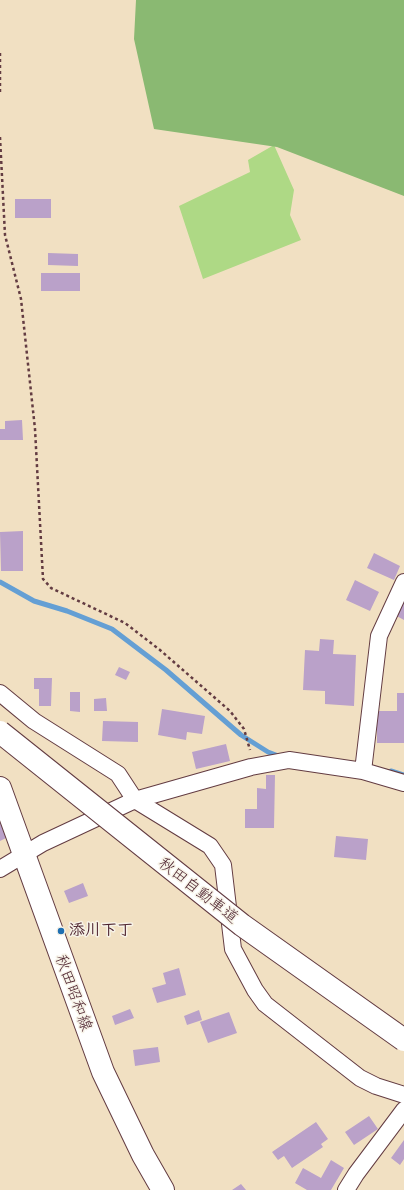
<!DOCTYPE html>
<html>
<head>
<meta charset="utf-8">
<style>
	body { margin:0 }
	canvas { display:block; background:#f1e0c2 }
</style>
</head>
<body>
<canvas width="404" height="1190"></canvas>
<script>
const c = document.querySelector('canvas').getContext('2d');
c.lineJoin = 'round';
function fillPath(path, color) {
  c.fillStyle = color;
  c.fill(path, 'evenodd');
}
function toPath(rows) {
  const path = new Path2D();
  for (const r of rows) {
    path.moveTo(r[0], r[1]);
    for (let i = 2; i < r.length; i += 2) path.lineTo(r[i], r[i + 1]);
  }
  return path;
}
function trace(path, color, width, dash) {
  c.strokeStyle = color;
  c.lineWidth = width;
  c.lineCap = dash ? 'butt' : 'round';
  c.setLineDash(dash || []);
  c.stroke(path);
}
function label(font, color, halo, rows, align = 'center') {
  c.font = font + ' Caveat,"Klee One",sans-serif';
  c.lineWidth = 3;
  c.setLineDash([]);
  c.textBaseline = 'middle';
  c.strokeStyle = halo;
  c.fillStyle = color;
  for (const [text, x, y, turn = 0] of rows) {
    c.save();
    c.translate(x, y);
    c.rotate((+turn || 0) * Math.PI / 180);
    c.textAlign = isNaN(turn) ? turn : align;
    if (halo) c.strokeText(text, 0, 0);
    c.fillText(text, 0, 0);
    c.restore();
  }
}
const green = toPath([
	[274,145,294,190,290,215,301,240,203,279,179,206,250,172,248,160]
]);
const forest = toPath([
	[136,0,404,0,404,196,277,147,154,129,134,39]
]);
const stream = toPath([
	[0,582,34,601,67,611,112,629,166,670,241,735,268,752,281,757],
	[391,771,404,775]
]);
const building = toPath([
	[15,199,51,199,51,218,15,218],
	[48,253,78,254,78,266,48,265],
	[41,273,80,273,80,291,41,291],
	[22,420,23,440,0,440,0,429,5,429,5,421],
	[23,531,23,571,1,571,0,532],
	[374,553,400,566,394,580,367,568],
	[355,580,379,592,370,611,346,600],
	[404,599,404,620,393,614],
	[320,639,334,640,333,654,356,655,354,706,325,704,325,691,303,690,305,650,319,651],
	[119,667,130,672,126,680,115,675],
	[34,678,52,678,51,706,39,706,39,689,34,689],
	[70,692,80,692,80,712,70,711],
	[397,693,404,693,404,743,377,743,377,711,397,711],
	[106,698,107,711,94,711,94,699],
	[162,709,205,716,202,734,187,732,186,740,158,735],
	[103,721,138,722,138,742,102,741],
	[226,744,230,761,196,769,192,752],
	[266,775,275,775,274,828,245,828,245,809,257,809,257,788,266,789],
	[0,822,6,838,0,841],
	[336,836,368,839,366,860,334,857],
	[83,883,88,896,69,903,64,891],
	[179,968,186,995,157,1003,152,988,166,984,163,973],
	[130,1009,134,1018,115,1025,112,1016],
	[199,1010,202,1020,187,1025,184,1016],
	[229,1012,237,1033,208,1043,200,1022],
	[158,1047,160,1062,135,1066,133,1050],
	[369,1116,378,1129,354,1145,345,1132],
	[316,1122,328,1139,321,1144,323,1147,292,1168,284,1156,278,1160,272,1152],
	[404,1140,404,1159,400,1165,391,1158],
	[331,1160,344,1168,331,1190,307,1190,295,1183,303,1168,321,1178],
	[241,1184,246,1190,232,1190]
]);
const path = toPath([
	[0,53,0,94],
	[0,137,5,235,21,299,35,429,43,579,51,588,125,623,160,650,230,711,244,729,250,750]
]);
const minor = toPath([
	[0,693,34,721,118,774,135,800,210,846,223,865,233,949,255,990,265,1004,360,1078,376,1086,404,1095],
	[363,771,379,636,404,582],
	[0,869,43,843,135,800,251,767,289,760,363,771,404,783],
	[346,1190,356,1174,404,1110]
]);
const primary = toPath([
	[0,788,103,1072,143,1155,163,1190]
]);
const motorwayBridge = toPath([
	[0,732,242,925,404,1040]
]);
const markers = [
	[61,931,4,"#1f6fb2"]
];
const streetNames = [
	["秋田自動車道",198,891,38],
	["秋田昭和線",73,993,70]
];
const poiNames = [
	["添川下丁",69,931]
];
fillPath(green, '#aed985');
fillPath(forest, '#8ab972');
trace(stream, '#649fd4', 5);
fillPath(building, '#baa1c9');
trace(minor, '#633c42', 18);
trace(primary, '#633c42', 24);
trace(path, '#633c42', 2.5, [3, 3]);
trace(minor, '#fff', 16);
trace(primary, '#fff', 22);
trace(motorwayBridge, '#633c42', 24, []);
trace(motorwayBridge, '#fff', 22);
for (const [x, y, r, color] of markers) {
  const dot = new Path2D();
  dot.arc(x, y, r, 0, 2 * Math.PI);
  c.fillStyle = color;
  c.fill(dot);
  trace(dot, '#f7f3e8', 1.5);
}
label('16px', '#4a1f2b', '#f7f3e8', streetNames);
label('bold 16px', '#4a1f2b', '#f7f3e8', poiNames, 'left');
</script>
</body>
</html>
